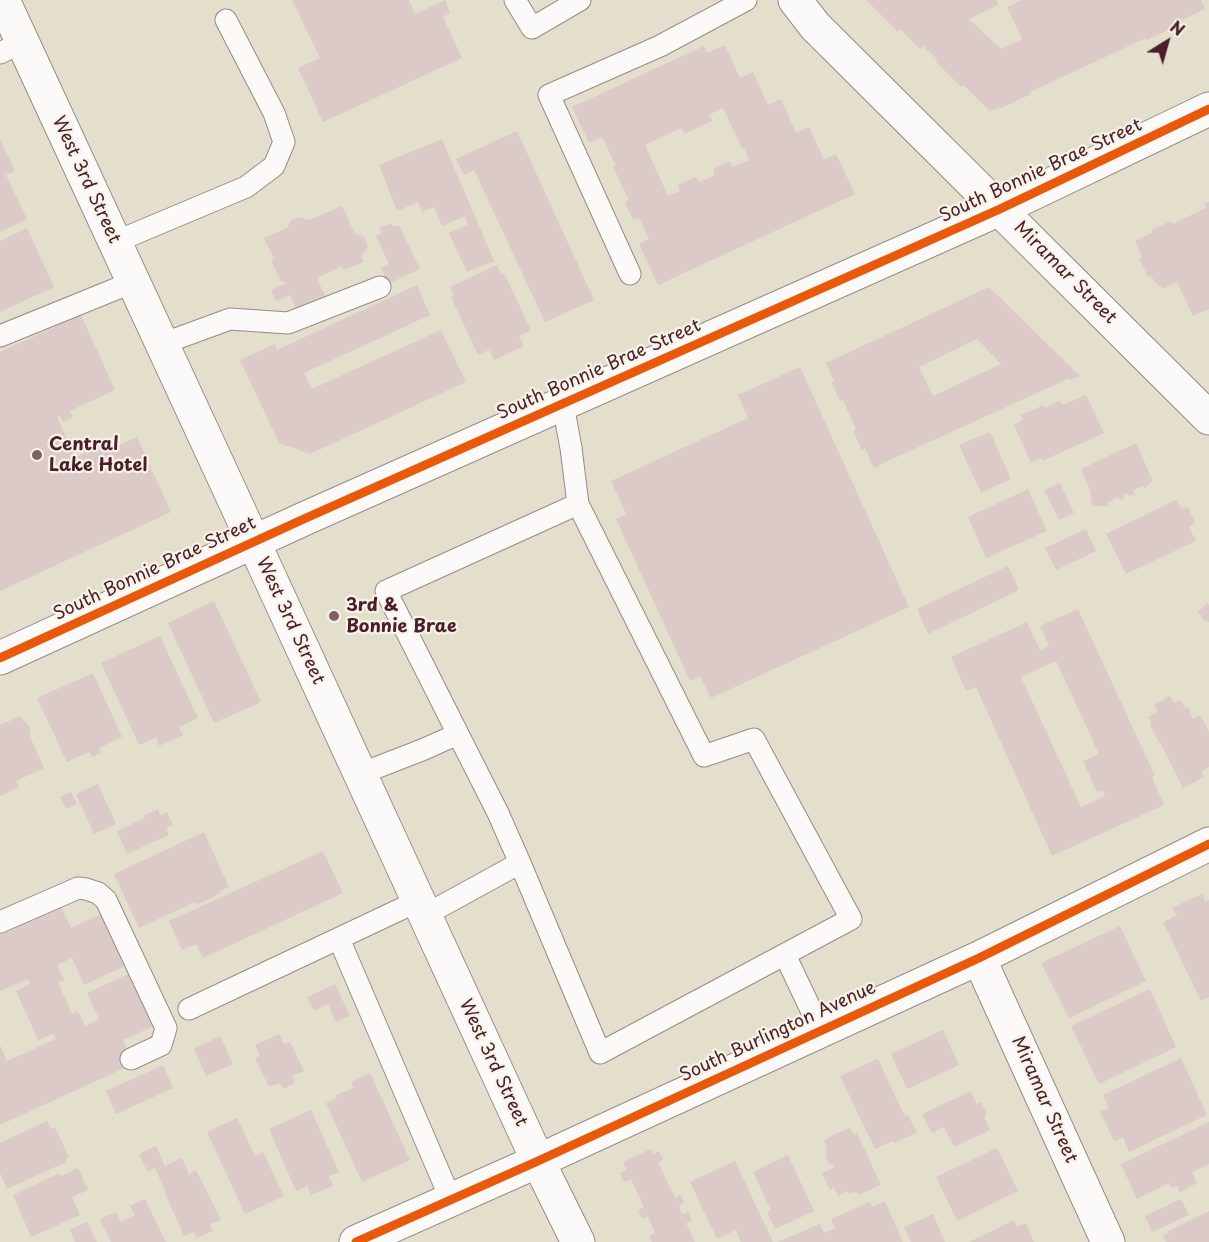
<!DOCTYPE html>
<html>
<head>
<meta charset="utf-8">
<style>
	body { margin:0 }
	#map { position:relative; width:1209px; height:1242px; overflow:hidden; background:#e4decd; font-family:"Playpen Sans",sans-serif }
	canvas { display:block }
	.north { position:absolute; left:1137px; top:12px; width:60px; height:60px; -webkit-text-stroke:4px #f7f3e8; paint-order:stroke; rotate:37deg; font-size:16px; font-weight:700; line-height:24px; text-align:center; color:#4a1f2b }
	.north::after { content:''; display:block; margin:auto; width:21px; height:27px; background:#4a1f2b; clip-path:polygon(50% 0,100% 100%,50% 72%,0 100%) }
</style>
</head>
<body>
<div id="map">
<canvas width="1209" height="1242"></canvas>
<div class="north">N</div>
</div>
<script>
const c = document.querySelector('canvas').getContext('2d');
c.lineJoin = 'round';
function fillPath(path, color) {
  c.fillStyle = color;
  c.fill(path, 'evenodd');
}
function toPath(rows) {
  const path = new Path2D();
  for (const r of rows) {
    path.moveTo(r[0], r[1]);
    for (let i = 2; i < r.length; i += 2) path.lineTo(r[i], r[i + 1]);
  }
  return path;
}
function trace(path, color, width, dash) {
  c.strokeStyle = color;
  c.lineWidth = width;
  c.lineCap = dash ? 'butt' : 'round';
  c.setLineDash(dash || []);
  c.stroke(path);
}
function label(font, color, halo, rows, align = 'center') {
  c.font = font + ' "Playpen Sans",sans-serif';
  c.lineWidth = 4.5;
  c.setLineDash([]);
  c.textBaseline = 'middle';
  c.strokeStyle = halo;
  c.fillStyle = color;
  for (const [text, x, y, turn = 0] of rows) {
    c.save();
    c.translate(x, y);
    c.rotate((+turn || 0) * Math.PI / 180);
    c.textAlign = isNaN(turn) ? turn : align;
    if (halo) c.strokeText(text, 0, 0);
    c.fillText(text, 0, 0);
    c.restore();
  }
}
const building = toPath([
	[292,0,409,0,415,14,445,0,450,13,443,17,462,58,323,122,298,68,320,58],
	[866,0,996,0,998,5,969,19,1001,49,1022,39,1007,7,1022,0,1201,0,1205,9,1178,22,1179,25,1146,40,1146,38,1030,92,1031,94,999,109,999,107,990,111,963,85,961,87,936,62,938,60,923,46,920,49,900,29,898,32],
	[725,45,740,78,753,72,768,105,781,99,796,133,809,127,824,160,836,154,855,194,658,285,639,244,649,239,639,218,633,220,625,202,629,200,613,167,616,166,602,137,589,143,572,107,704,46,707,53],
	[723,108,742,149,744,148,749,160,733,167,730,161,713,169,715,175,699,182,696,177,678,185,680,191,668,196,645,145,681,128,684,134,712,121,709,115],
	[517,131,594,300,545,322,474,170,464,175,456,159],
	[442,139,494,261,467,272,449,233,468,225,465,216,442,226,434,207,422,212,418,202,397,211,379,165],
	[0,140,15,171,6,175,27,219,0,232],
	[1209,202,1209,309,1193,316,1177,282,1163,289,1154,281,1151,275,1148,277,1139,258,1142,257,1135,241,1152,233,1151,230,1171,221,1172,224,1206,208,1204,204],
	[342,206,355,234,364,236,368,246,361,257,364,262,344,270,342,266,317,278,325,296,296,308,290,295,276,301,271,290,285,284,284,282,281,282,271,260,274,259,264,238,287,228,290,221,299,217,310,220],
	[391,223,393,227,399,225,420,269,388,284,381,268,389,264,376,236,382,233,379,228],
	[27,228,54,287,0,312,0,241],
	[497,265,501,274,504,273,531,330,519,336,524,346,494,360,489,350,478,355,451,297,454,296,450,287],
	[417,285,430,315,304,373,312,389,441,330,466,382,310,454,279,443,240,360,275,344,277,350],
	[989,287,1080,376,1070,380,1070,378,879,465,880,466,874,469,865,448,862,450,853,431,856,430,843,400,840,401,831,382,834,381,826,363],
	[977,339,1001,364,933,396,919,367],
	[81,315,115,390,70,411,73,417,63,422,60,416,57,417,75,457,101,445,105,452,137,437,171,512,0,591,0,352],
	[800,367,909,607,711,698,700,676,690,681,616,519,626,514,611,481,748,418,738,395],
	[1086,395,1104,433,1042,461,1041,458,1031,463,1014,425,1023,420,1021,415,1044,405,1045,408,1059,401,1063,405],
	[990,432,1011,479,981,493,959,445],
	[1136,443,1153,481,1148,484,1149,485,1144,488,1143,486,1133,490,1135,494,1129,496,1127,493,1123,495,1124,498,1120,500,1118,497,1107,503,1109,505,1104,507,1102,505,1098,507,1097,505,1095,507,1094,505,1092,506,1090,501,1092,500,1090,494,1091,493,1081,469],
	[1060,483,1074,513,1059,520,1044,490],
	[1028,489,1047,531,986,558,968,517],
	[1176,500,1181,509,1188,507,1195,523,1189,527,1196,541,1126,574,1106,534],
	[1086,529,1096,551,1056,570,1045,548],
	[1008,566,1019,590,928,634,917,609],
	[214,601,261,702,214,723,168,623],
	[1207,603,1209,605,1209,622,1204,620,1198,612],
	[1078,609,1155,776,1152,777,1164,805,1052,856,976,687,966,691,951,657,1027,622,1040,650,1049,646,1040,626],
	[1056,661,1099,754,1083,761,1097,792,1103,790,1105,796,1081,807,1021,677],
	[160,636,198,718,179,727,183,735,159,746,156,737,139,745,101,663],
	[93,673,122,737,99,748,101,753,92,757,89,752,67,762,37,698],
	[1170,696,1174,703,1181,700,1185,708,1188,707,1193,719,1200,715,1209,732,1209,767,1201,771,1204,777,1183,788,1160,742,1159,743,1150,725,1152,724,1148,717,1158,712,1154,705],
	[21,716,23,721,26,722,31,731,29,734,44,768,16,781,19,787,0,796,0,725],
	[98,784,116,824,94,834,76,794],
	[71,792,77,804,66,809,60,797],
	[158,809,160,815,167,812,173,825,166,828,169,835,127,854,117,831,145,818,143,816],
	[204,832,229,887,220,891,221,893,196,905,195,902,139,928,114,874],
	[323,851,343,893,203,958,196,944,182,950,169,921],
	[1202,894,1205,902,1209,900,1209,997,1201,1001,1163,922,1177,916,1172,908],
	[60,904,71,928,103,913,127,965,84,985,72,958,57,965,64,980,58,982,72,1014,78,1011,85,1026,99,1019,87,993,130,973,154,1026,123,1040,133,1064,0,1125,0,1045,7,1061,56,1039,53,1034,38,1040,16,991,30,984,28,979,0,991,0,931],
	[1120,926,1146,981,1069,1018,1041,963],
	[335,984,350,1016,336,1022,328,1004,314,1011,307,997],
	[1150,989,1176,1047,1099,1084,1071,1026],
	[943,1030,959,1065,907,1089,891,1054],
	[279,1034,284,1044,290,1042,304,1071,292,1076,295,1083,283,1089,280,1083,269,1087,255,1058,260,1056,255,1045],
	[220,1036,233,1064,206,1076,194,1049],
	[1181,1058,1207,1115,1129,1152,1123,1137,1114,1141,1100,1112,1109,1108,1103,1095],
	[878,1059,905,1117,908,1115,917,1133,894,1143,893,1141,875,1149,840,1076],
	[163,1065,173,1088,116,1114,106,1091],
	[370,1073,410,1160,362,1182,326,1103,337,1098,336,1095,353,1088,351,1082],
	[971,1091,977,1104,981,1102,987,1115,984,1116,990,1130,954,1147,944,1127,932,1133,922,1114],
	[311,1110,339,1172,329,1176,333,1186,311,1195,307,1186,296,1191,269,1129],
	[237,1118,255,1156,263,1152,284,1196,245,1214,207,1132],
	[47,1121,51,1129,55,1127,69,1157,65,1160,66,1162,7,1189,0,1173,0,1143],
	[1209,1122,1209,1164,1192,1172,1197,1183,1180,1192,1177,1186,1172,1188,1169,1183,1137,1199,1121,1164],
	[850,1127,853,1134,857,1133,881,1185,858,1195,856,1192,849,1194,848,1191,838,1196,834,1188,830,1190,822,1173,834,1167,834,1165,828,1163,826,1158,827,1152,825,1148,827,1147,824,1140],
	[156,1146,165,1166,182,1158,189,1174,196,1170,221,1220,210,1224,213,1231,197,1238,194,1232,184,1236,165,1193,166,1193,155,1168,147,1171,139,1154],
	[997,1148,1018,1191,957,1221,936,1177],
	[651,1149,654,1154,659,1151,663,1160,658,1162,675,1198,681,1195,684,1203,679,1206,682,1215,688,1212,692,1221,686,1223,695,1242,652,1242,649,1236,655,1233,648,1216,642,1219,638,1210,644,1207,631,1179,624,1182,620,1173,627,1170,623,1162],
	[788,1155,814,1211,775,1229,767,1212,771,1210,753,1172],
	[735,1161,773,1242,741,1242,736,1230,717,1239,690,1182],
	[78,1168,88,1190,72,1197,80,1215,31,1237,13,1195,60,1173,61,1176],
	[145,1199,166,1242,111,1242,100,1219,116,1212,121,1222,135,1215,130,1206],
	[1181,1199,1189,1215,1152,1232,1145,1216],
	[885,1201,903,1242,777,1242,820,1224,824,1233,835,1228,831,1219,870,1202,872,1207],
	[1209,1211,1209,1242,1166,1242,1163,1236,1169,1233,1167,1232],
	[933,1214,945,1242,911,1242,904,1227],
	[1014,1220,1017,1227,1026,1223,1034,1242,969,1242],
	[87,1222,97,1242,75,1242,70,1230]
]);
const lane = toPath([
	[515,0,532,28,580,0],
	[0,53,22,42],
	[115,242,246,187,274,166,284,142,274,113,226,20],
	[630,274,549,95,660,46,746,0],
	[0,336,133,282],
	[162,344,230,319,288,323,380,287],
	[458,734,498,813,520,863],
	[360,774,422,750,458,734,386,591,578,504,571,448,563,405],
	[425,915,520,863,600,1053,851,919,754,739,704,756,578,504],
	[0,922,78,888,86,889,98,893,106,900,166,1028,161,1045,131,1059],
	[339,939,451,1200],
	[785,955,821,1031],
	[189,1009,418,901]
]);
const street = toPath([
	[795,0,815,26,1209,418],
	[979,958,1108,1242],
	[356,1242,538,1161,979,958,1209,844]
]);
const secondary = toPath([
	[3,0,231,493,538,1161,578,1242],
	[0,658,306,518,1000,209,1209,109]
]);
const cycleway = toPath([
	[0,658,306,518,1000,209,1209,109],
	[356,1242,538,1161,979,958,1209,844]
]);
const markers = [
	[37,455,6,"#806264"],
	[334,616,6,"#806264"]
];
const streetNames = [
	["South Bonnie Brae Street",1041,171,-25],
	["West 3rd Street",86,180,65],
	["Miramar Street",1065,273,45],
	["South Bonnie Brae Street",599,370,-24],
	["South Bonnie Brae Street",155,569,-25],
	["West 3rd Street",290,621,65],
	["South Burlington Avenue",778,1032,-25],
	["West 3rd Street",493,1063,65],
	["Miramar Street",1044,1100,66]
];
const poiNames = [
	["Central",49,445],
	["Lake Hotel",49,466],
	["3rd &",346,606],
	["Bonnie Brae",346,627]
];
fillPath(building, '#dbcac8');
trace(lane, '#968c86', 23);
trace(street, '#968c86', 35);
trace(secondary, '#968c86', 35);
trace(lane, '#fbfaf8', 21);
trace(street, '#fbfaf8', 33);
trace(secondary, '#fbfaf8', 33);
trace(cycleway, '#e8590c', 9);
for (const [x, y, r, color] of markers) {
  const dot = new Path2D();
  dot.arc(x, y, r, 0, 2 * Math.PI);
  c.fillStyle = color;
  c.fill(dot);
  trace(dot, '#f7f3e8', 2);
}
label('18px', '#4a1f2b', '#f7f3e8', streetNames);
label('bold 18px', '#4a1f2b', '#f7f3e8', poiNames, 'left');
</script>
</body>
</html>
